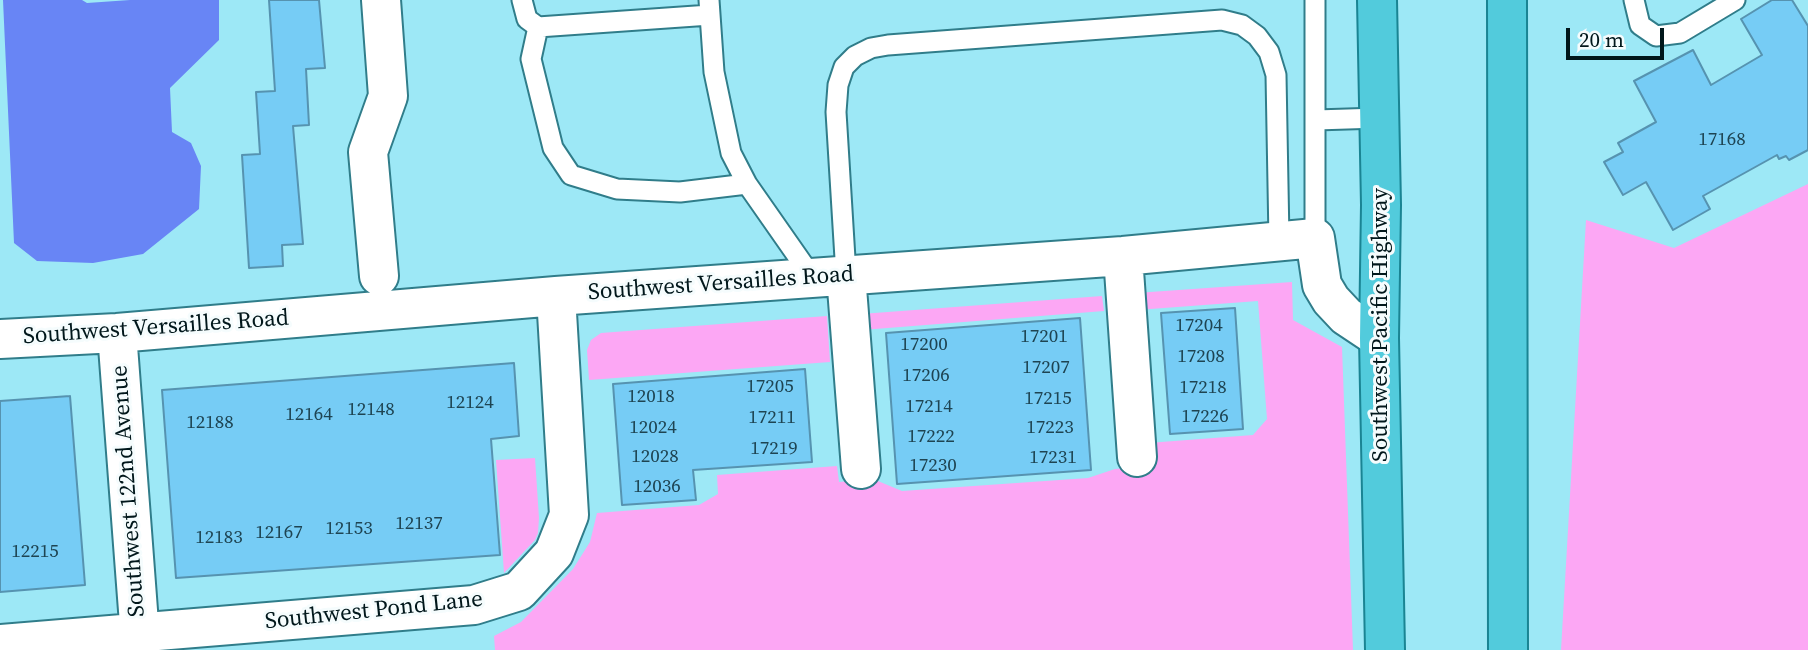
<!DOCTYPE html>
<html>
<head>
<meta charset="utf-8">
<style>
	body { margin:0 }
	#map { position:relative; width:1808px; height:650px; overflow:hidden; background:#9de8f6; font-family:"Source Serif 4",serif }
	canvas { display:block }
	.scale { position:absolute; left:1566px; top:28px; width:98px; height:32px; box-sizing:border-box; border:4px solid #01171b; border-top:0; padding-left:9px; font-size:21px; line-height:24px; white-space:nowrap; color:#01171b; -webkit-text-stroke:5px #f5fcfd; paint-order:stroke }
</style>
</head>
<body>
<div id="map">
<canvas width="1808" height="650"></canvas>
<div class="scale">20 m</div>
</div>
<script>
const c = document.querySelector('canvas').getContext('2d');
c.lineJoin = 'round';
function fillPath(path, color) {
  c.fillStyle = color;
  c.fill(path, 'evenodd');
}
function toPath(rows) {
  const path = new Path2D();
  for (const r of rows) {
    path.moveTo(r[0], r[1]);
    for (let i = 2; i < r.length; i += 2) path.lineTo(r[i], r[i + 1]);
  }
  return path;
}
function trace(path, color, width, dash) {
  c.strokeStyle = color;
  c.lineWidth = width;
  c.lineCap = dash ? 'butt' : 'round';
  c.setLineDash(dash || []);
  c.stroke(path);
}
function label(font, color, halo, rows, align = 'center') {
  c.font = font + ' "Source Serif 4",serif';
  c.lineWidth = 6;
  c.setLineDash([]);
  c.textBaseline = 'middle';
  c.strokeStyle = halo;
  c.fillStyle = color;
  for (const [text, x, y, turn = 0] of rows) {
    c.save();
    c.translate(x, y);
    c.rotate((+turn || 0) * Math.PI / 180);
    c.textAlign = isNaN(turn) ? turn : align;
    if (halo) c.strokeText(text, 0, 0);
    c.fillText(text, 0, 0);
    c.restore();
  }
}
const green = toPath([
	[1808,184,1808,650,1561,650,1586,220,1674,248],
	[1292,282,1293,320,1342,347,1353,650,495,650,494,636,521,622,573,569,590,542,597,513,699,505,718,494,717,475,837,466,839,482,873,479,902,491,1088,478,1115,469,1148,466,1148,443,1253,435,1267,419,1258,301,1137,310,1136,293],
	[1102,296,1104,311,862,330,861,314],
	[827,316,830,362,589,380,587,350,591,340,601,333],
	[535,458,539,518,538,533,535,540,504,573,496,460]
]);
const water = toPath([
	[3,0,82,0,87,3,130,0,219,0,219,40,170,88,172,132,191,143,201,166,199,209,143,254,93,263,37,261,14,243]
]);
const building = toPath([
	[269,0,319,0,325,68,306,69,309,125,293,126,303,244,282,245,283,266,249,268,242,155,260,154,256,92,275,91,269,0],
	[1772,0,1792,0,1808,26,1808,150,1789,160,1786,156,1779,159,1777,155,1703,196,1710,209,1673,230,1646,182,1623,195,1604,162,1623,152,1618,143,1656,122,1634,81,1693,50,1711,85,1762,55,1741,19,1772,0],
	[1235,308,1243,429,1170,434,1161,313,1235,308],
	[1080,318,1091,470,897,484,886,333,1080,318],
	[514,363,519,436,491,439,500,555,176,578,162,390,514,363],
	[805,369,812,462,693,470,696,500,622,505,613,384,805,369],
	[70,396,85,585,0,592,0,401,70,396]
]);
const service = toPath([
	[522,0,527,19,538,27,710,15],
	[709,0,714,72,731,153,747,184,812,277],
	[1315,0,1315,238],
	[1634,0,1640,25,1656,36,1680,33,1735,0],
	[538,27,531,59,553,148,571,175,617,189,680,192,747,184],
	[1316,120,1379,118],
	[846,275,836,112,838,85,844,67,855,56,871,48,888,45,1222,20,1242,25,1257,36,1269,52,1276,75,1279,240]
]);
const minor = toPath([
	[1123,256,1137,457],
	[846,275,861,469],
	[379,276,368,152,388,96,381,0],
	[117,333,141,650],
	[0,339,117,333,556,296,1123,256,1315,238,1322,285,1331,300,1346,316,1379,338],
	[0,644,474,605,519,591,554,553,569,515,556,296]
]);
const trunk = toPath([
	[1377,0,1381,205,1379,338,1385,650],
	[1507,0,1508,650]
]);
const numberNames = [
	["17168",1722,140],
	["17204",1199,326],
	["17201",1044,337],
	["17200",924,345],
	["17208",1201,357],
	["17207",1046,368],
	["17206",926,376],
	["17205",770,387],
	["17218",1203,388],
	["12018",651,397],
	["17215",1048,399],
	["12124",470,403],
	["17214",929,407],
	["12148",371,410],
	["12164",309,415],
	["17226",1205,417],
	["17211",772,418],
	["12188",210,423],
	["12024",653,428],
	["17223",1050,428],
	["17222",931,437],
	["17219",774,449],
	["12028",655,457],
	["17231",1053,458],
	["17230",933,466],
	["12036",657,487],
	["12137",419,524],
	["12153",349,529],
	["12167",279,533],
	["12183",219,538],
	["12215",35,552]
];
const streetNames = [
	["Southwest Versailles Road",721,284,-4],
	["Southwest Pacific Highway",1381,325,-90],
	["Southwest Versailles Road",156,328,-4],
	["Southwest 122nd Avenue",129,491,-94],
	["Southwest Pond Lane",374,611,-6]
];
fillPath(green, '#fca7f4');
fillPath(water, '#6885f5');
fillPath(building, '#76ccf5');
trace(building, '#5693b0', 2);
trace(service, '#307d8a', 23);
trace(minor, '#307d8a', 42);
trace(trunk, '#1a8493', 42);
trace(service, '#fff', 19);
trace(minor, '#fff', 38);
trace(trunk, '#52cbdc', 38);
label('19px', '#1e4452', null, numberNames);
label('23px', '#01171b', '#f5fcfd', streetNames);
</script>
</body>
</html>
